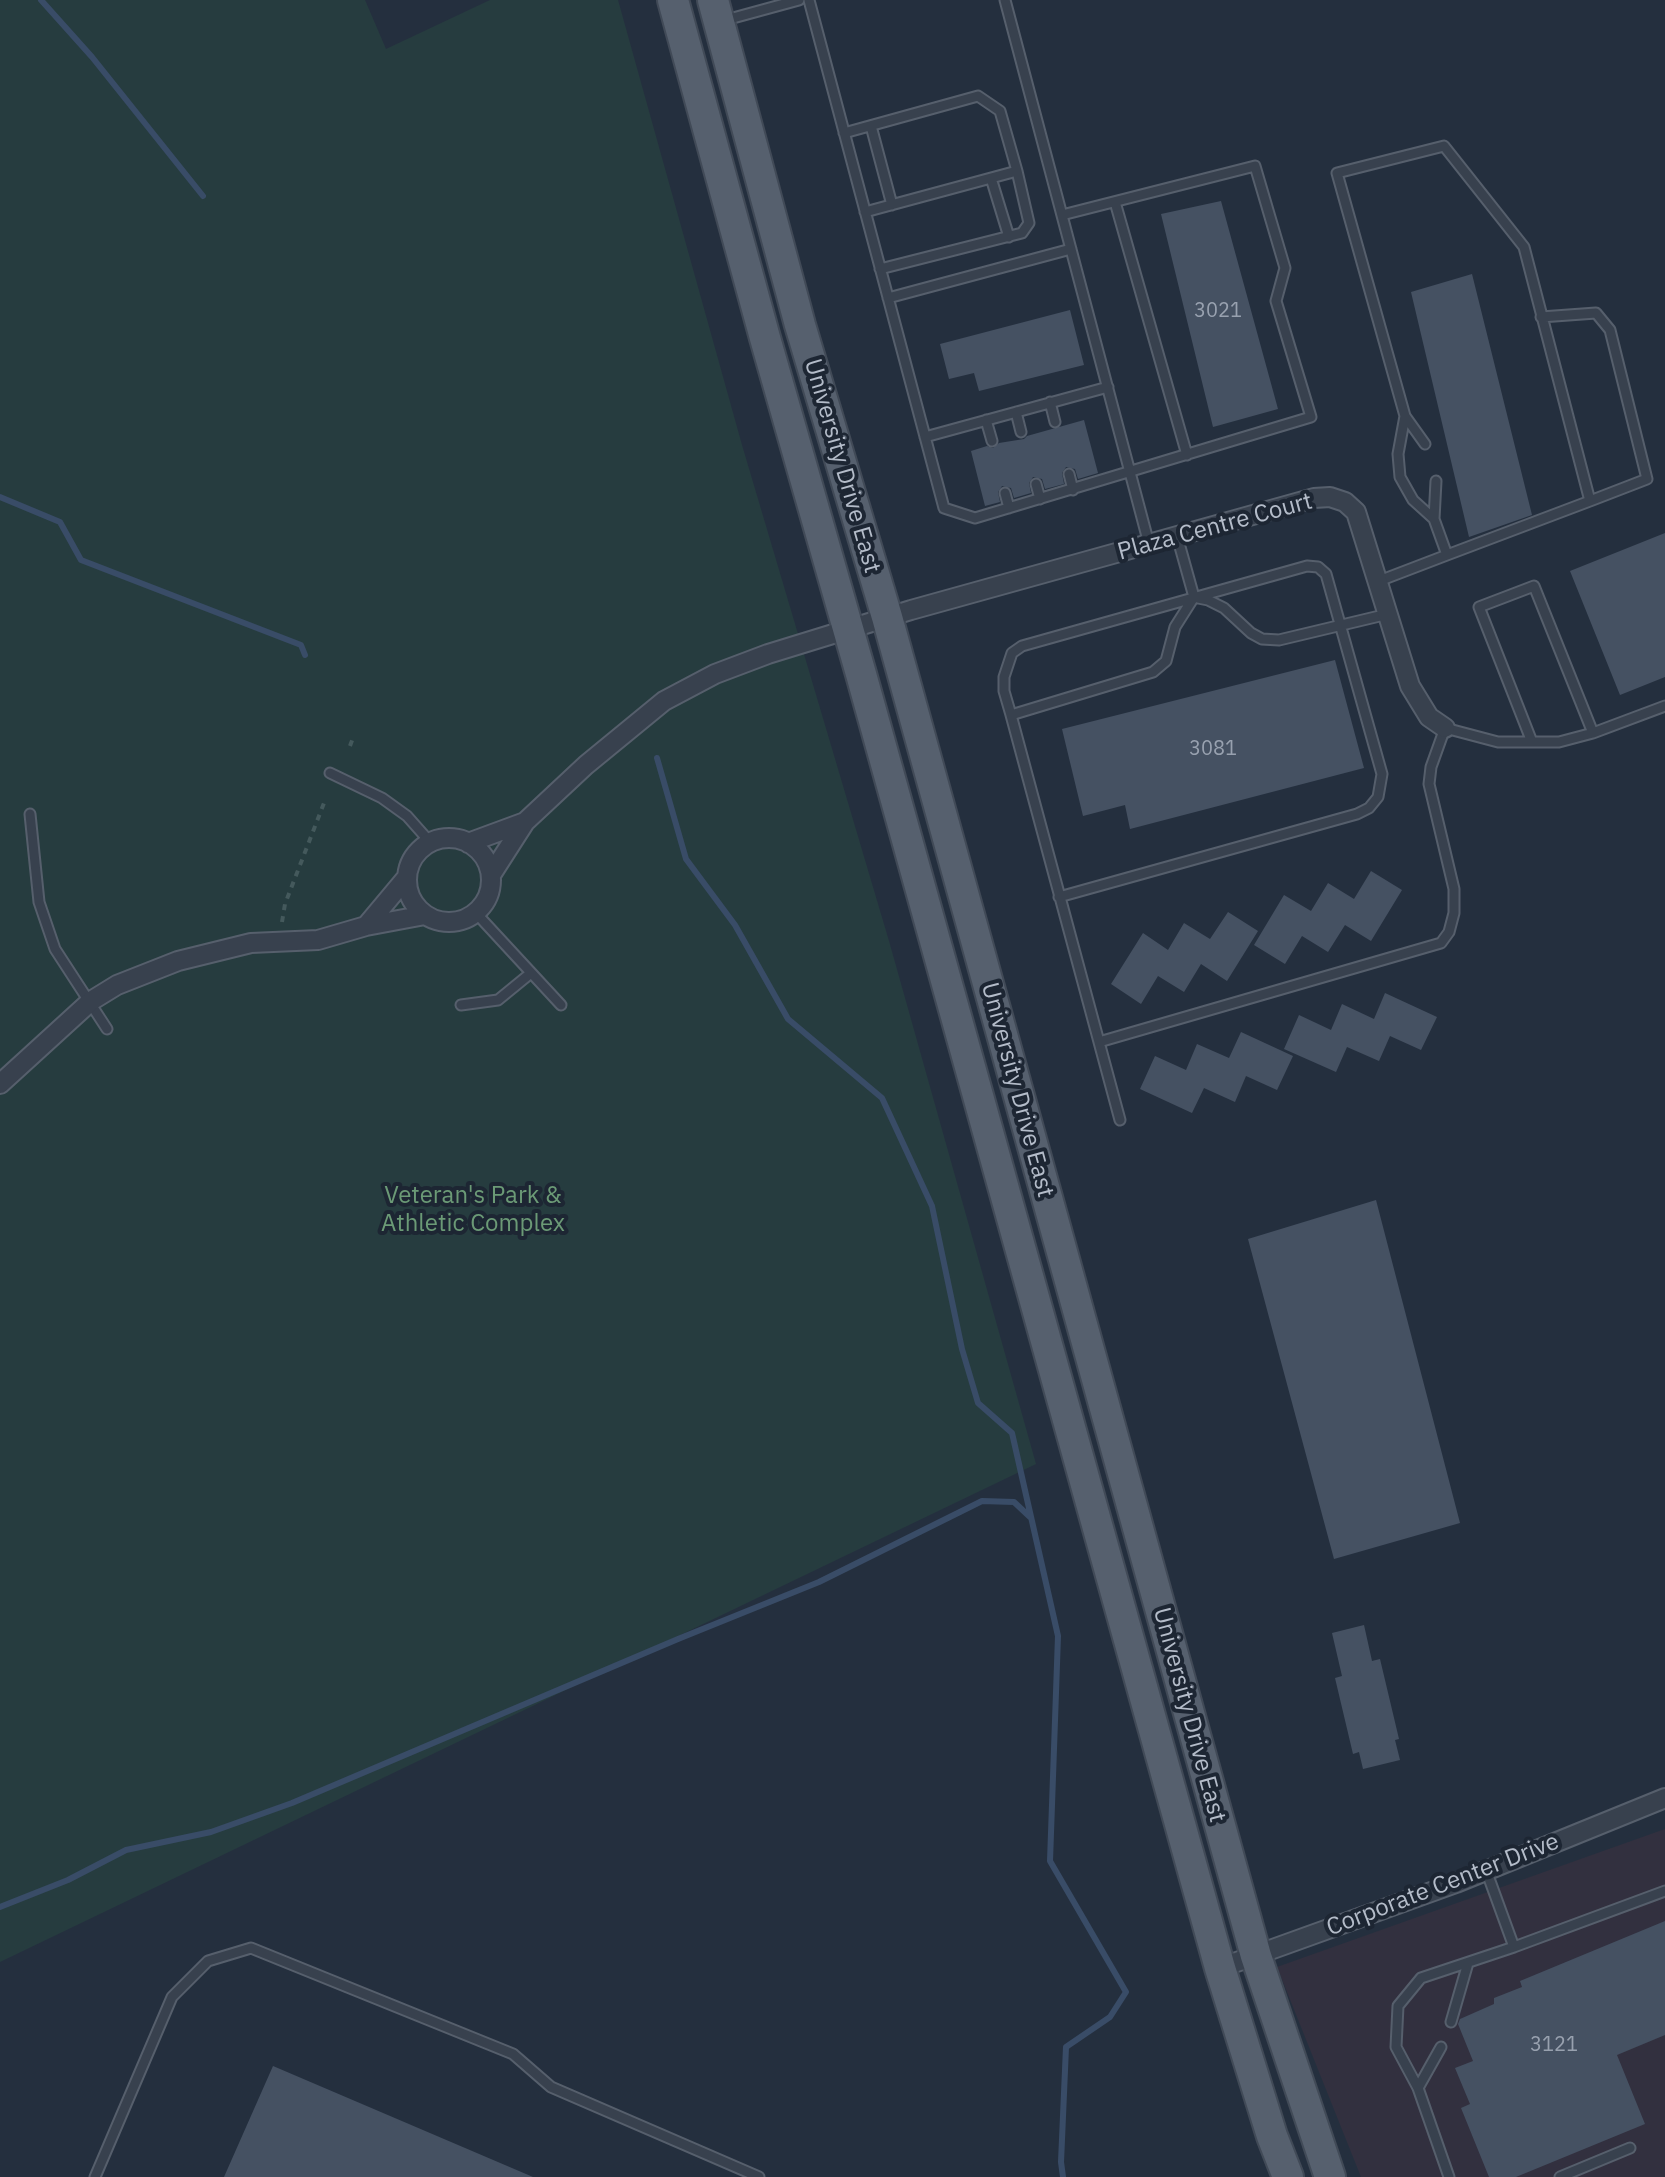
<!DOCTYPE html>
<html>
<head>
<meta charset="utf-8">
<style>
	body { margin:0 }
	canvas { display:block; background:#242f3e }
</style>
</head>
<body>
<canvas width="1665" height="2177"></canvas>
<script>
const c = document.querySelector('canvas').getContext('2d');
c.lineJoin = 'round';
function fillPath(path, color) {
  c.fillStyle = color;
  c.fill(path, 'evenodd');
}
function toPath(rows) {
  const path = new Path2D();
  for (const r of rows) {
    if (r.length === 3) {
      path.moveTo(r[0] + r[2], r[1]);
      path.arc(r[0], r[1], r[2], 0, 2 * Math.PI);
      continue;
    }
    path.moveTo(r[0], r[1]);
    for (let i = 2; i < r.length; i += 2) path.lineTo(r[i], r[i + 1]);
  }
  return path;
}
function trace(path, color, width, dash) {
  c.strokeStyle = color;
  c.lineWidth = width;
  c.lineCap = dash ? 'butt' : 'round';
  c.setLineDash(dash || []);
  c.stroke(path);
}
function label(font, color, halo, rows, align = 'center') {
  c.font = font + ' "IBM Plex Sans",sans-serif';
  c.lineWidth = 8;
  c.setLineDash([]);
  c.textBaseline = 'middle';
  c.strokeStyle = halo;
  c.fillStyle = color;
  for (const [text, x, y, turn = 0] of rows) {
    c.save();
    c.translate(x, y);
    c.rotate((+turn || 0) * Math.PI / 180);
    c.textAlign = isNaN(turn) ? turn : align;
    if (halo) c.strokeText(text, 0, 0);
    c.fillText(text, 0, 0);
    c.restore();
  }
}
const medical = toPath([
	[1665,1829,1665,2177,1361,2177,1277,1967]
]);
const green = toPath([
	[0,0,365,0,386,49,490,0,618,0,742,445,889,941,1036,1464,0,1962]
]);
const stream = toPath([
	[41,0,92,57,203,196],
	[0,497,60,522,81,560,301,645,305,655],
	[657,758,686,859,735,925,788,1019,882,1098,932,1206,962,1349,978,1403,1012,1433,1058,1636,1050,1861,1126,1992,1110,2017,1066,2047,1061,2162,1063,2177],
	[0,1907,68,1880,126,1850,211,1832,292,1803,678,1639,819,1582,982,1501,1014,1502,1030,1517]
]);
const building = toPath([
	[1221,201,1278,409,1213,427,1161,214],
	[1472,274,1532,515,1469,537,1411,292],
	[1070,310,1084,365,979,391,974,373,949,379,940,344],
	[1084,420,1098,473,1078,479,1075,469,1066,467,1062,473,1064,484,1045,489,1042,479,1033,477,1029,483,1031,493,1014,498,1011,488,1002,486,998,492,1000,502,985,506,971,451,987,446,993,448,999,443,1024,439,1027,436],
	[1665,533,1665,677,1620,695,1570,571],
	[1335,660,1364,768,1130,829,1125,805,1083,816,1062,729],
	[1371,871,1402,890,1371,941,1345,925,1328,952,1302,936,1285,964,1254,945,1284,895,1311,911,1328,883,1354,899],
	[1228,912,1258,931,1227,981,1201,964,1184,992,1158,976,1141,1004,1111,984,1143,933,1168,950,1184,923,1210,939],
	[1385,993,1437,1017,1421,1050,1390,1036,1379,1061,1347,1047,1336,1072,1284,1049,1299,1015,1331,1030,1342,1004,1374,1019],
	[1241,1032,1293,1056,1277,1090,1246,1076,1235,1102,1204,1088,1192,1113,1140,1089,1155,1056,1186,1070,1197,1044,1229,1058],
	[1376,1200,1460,1523,1334,1559,1248,1239],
	[1364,1625,1372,1661,1380,1659,1399,1739,1395,1740,1400,1760,1363,1769,1359,1752,1353,1754,1335,1678,1342,1676,1332,1633],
	[1665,1921,1665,2035,1617,2055,1645,2124,1516,2177,1489,2177,1461,2108,1470,2104,1455,2068,1473,2061,1458,2024,1460,2019,1494,2004,1494,1998,1522,1987,1520,1981],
	[273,2066,533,2177,224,2177]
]);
const path = toPath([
	[350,746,354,735],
	[282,922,285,904,324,803]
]);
const service = toPath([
	[809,0,944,508,975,518,1311,417,1276,301,1285,268,1255,166,1062,215],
	[1005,0,1149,544],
	[722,21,799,0],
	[871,126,892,205],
	[844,133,978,96,1000,111,1017,171,865,212],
	[991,178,1009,237],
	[1115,202,1187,455],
	[880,269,1022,233,1029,223,1017,171],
	[888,298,1071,249],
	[1541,317,1596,313,1610,330,1647,479,1590,501],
	[1050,402,1055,422],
	[1016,412,1021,432],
	[1405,416,1425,444],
	[986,420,992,441],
	[925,437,1108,387],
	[1069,474,1073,490],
	[1036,484,1040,499],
	[1005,493,1009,508],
	[1434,519,1436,481],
	[1379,581,1447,555,1590,501,1524,247,1444,146,1337,173,1405,416,1398,454,1400,477,1413,500,1434,519,1447,555],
	[1198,598,1208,600,1224,608,1251,633,1262,639,1279,640,1388,614],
	[1011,715,1004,691,1004,677,1012,653,1022,646,1307,566,1318,567,1326,574,1382,774,1378,797,1369,808,1357,814,1059,897],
	[1532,742,1479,607,1534,586,1593,733],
	[330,773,382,798,407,816,430,842],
	[30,814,39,902,55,949,107,1029],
	[475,912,561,1005],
	[461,1005,498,1000,531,973],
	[1099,1042,1441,943,1449,932,1454,913,1454,889,1429,784,1431,767,1445,728,1498,742,1559,742,1593,733,1665,706],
	[1120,1120,1011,715,1153,672,1166,661,1175,627,1194,597,1177,536],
	[1486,1870,1514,1947,1665,1891],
	[1451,2022,1468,1963],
	[1418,2088,1441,2047],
	[95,2177,172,1997,208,1961,251,1948,513,2054,551,2087,759,2177],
	[1449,2177,1418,2088,1396,2047,1398,2006,1421,1978,1514,1947],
	[1560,2177,1630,2148]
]);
const minor = toPath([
	[449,880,42],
	[468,843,525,822],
	[491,875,525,822,586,765,664,701,715,674,768,654,911,610,1314,498,1330,497,1345,502,1356,512,1410,686,1429,717,1445,728],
	[366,926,407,877],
	[0,1084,91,1001,117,985,178,961,251,943,318,940,366,926,425,915],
	[1220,1968,1456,1883,1665,1798]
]);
const primary = toPath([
	[673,0,765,338,861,674,1220,1968,1272,2136,1288,2177],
	[713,0,800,325,887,617,1256,1956,1330,2177]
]);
const numberNames = [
	["3021",1218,311],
	["3081",1213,749],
	["3121",1554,2045]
];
const streetNames = [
	["University Drive East",842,466,74],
	["Plaza Centre Court",1215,527,-15],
	["University Drive East",1017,1090,75],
	["University Drive East",1189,1715,75],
	["Corporate Center Drive",1443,1885,-21]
];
const parkNames = [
	["Veteran's Park &",473,1196],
	["Athletic Complex",473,1224]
];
fillPath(medical, '#32303f');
fillPath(green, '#263c3f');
trace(stream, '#394c67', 6);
fillPath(building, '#455162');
trace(service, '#565f6c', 13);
trace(minor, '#565f6c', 22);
trace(primary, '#414a57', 34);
trace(path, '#44595c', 4, [6, 6]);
trace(service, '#38414e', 9);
trace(minor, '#38414e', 18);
trace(primary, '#56606e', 30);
label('20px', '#98a1af', null, numberNames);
label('24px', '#b4bcc9', '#1d2633', streetNames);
label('24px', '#6b9a76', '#1d2633', parkNames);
</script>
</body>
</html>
